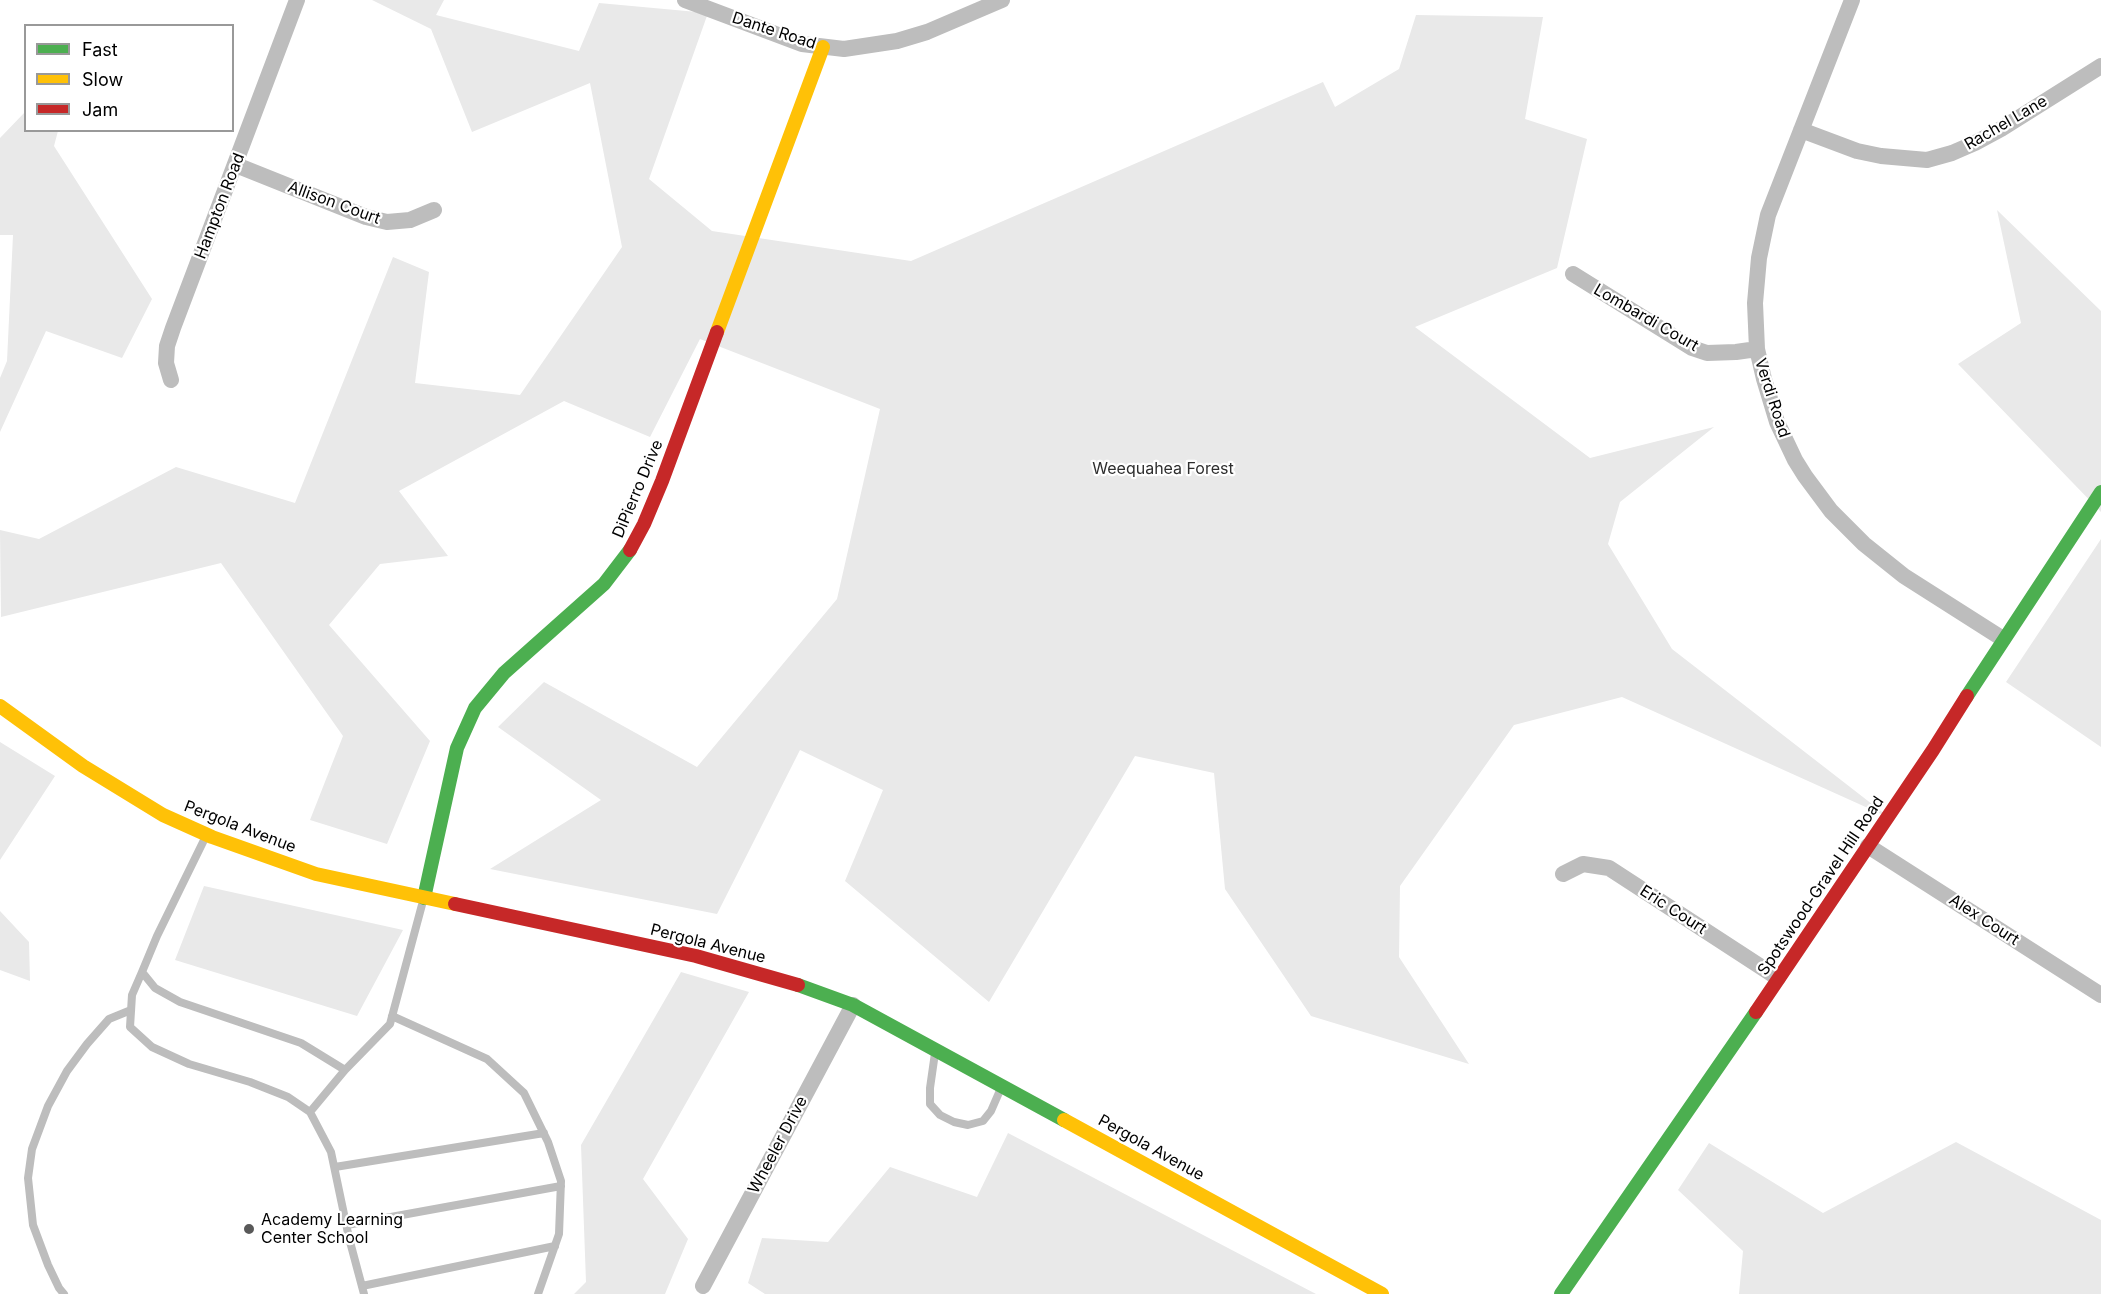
<!DOCTYPE html>
<html>
<head>
<meta charset="utf-8">
<style>
	body { margin:0 }
	#map { position:relative; width:2101px; height:1294px; overflow:hidden; background:#fff; font-family:Inter,sans-serif }
	canvas { display:block }
	.legend { position:absolute; left:24px; top:24px; width:210px; height:108px; box-sizing:border-box; background:#fff; border:2px solid #999; margin:0; padding:8px 10px; list-style:none; font-size:18px; color:#000 }
	.legend li { display:flex; align-items:center; gap:12px; height:30px }
	.legend b { width:30px; border:2px solid #999 }
</style>
</head>
<body>
<div id="map">
<canvas width="2101" height="1294"></canvas>
<ul class="legend">
<li><b style="height:8px;background:#4caf50"></b>Fast</li>
<li><b style="height:8px;background:#ffc107"></b>Slow</li>
<li><b style="height:8px;background:#c62828"></b>Jam</li>
</ul>
</div>
<script>
const c = document.querySelector('canvas').getContext('2d');
c.lineJoin = 'round';
function fillPath(path, color) {
  c.fillStyle = color;
  c.fill(path, 'evenodd');
}
function toPath(rows) {
  const path = new Path2D();
  for (const r of rows) {
    path.moveTo(r[0], r[1]);
    for (let i = 2; i < r.length; i += 2) path.lineTo(r[i], r[i + 1]);
  }
  return path;
}
function trace(path, color, width, dash) {
  c.strokeStyle = color;
  c.lineWidth = width;
  c.lineCap = dash ? 'butt' : 'round';
  c.setLineDash(dash || []);
  c.stroke(path);
}
function label(font, color, halo, rows, align = 'center') {
  c.font = font + ' Inter,sans-serif';
  c.lineWidth = 4.5;
  c.setLineDash([]);
  c.textBaseline = 'middle';
  c.strokeStyle = halo;
  c.fillStyle = color;
  for (const [text, x, y, turn = 0] of rows) {
    c.save();
    c.translate(x, y);
    c.rotate((+turn || 0) * Math.PI / 180);
    c.textAlign = isNaN(turn) ? turn : align;
    if (halo) c.strokeText(text, 0, 0);
    c.fillText(text, 0, 0);
    c.restore();
  }
}
const green = toPath([
	[372,0,444,0,436,15,579,51,599,3,708,13,649,179,712,231,911,261,1323,82,1335,107,1399,69,1416,15,1543,17,1525,119,1587,139,1557,268,1415,327,1590,458,1714,427,1620,502,1608,544,1672,649,1890,818,1622,697,1514,725,1400,886,1399,957,1469,1064,1311,1016,1225,889,1214,773,1135,756,989,1002,845,881,883,790,800,750,717,914,490,869,601,800,498,727,544,682,697,767,837,599,880,409,700,339,650,437,564,401,399,491,448,556,380,564,329,625,430,741,387,844,310,820,343,736,221,563,1,617,0,530,39,539,176,467,295,503,393,257,429,272,415,383,520,395,622,247,590,83,472,132,431,29],
	[25,112,26,130,58,131,54,146,152,299,122,358,46,331,0,432,0,378,7,361,13,235,0,235,0,138],
	[1997,210,2101,311,2101,512,1958,364,2021,323],
	[2101,539,2101,747,2006,682],
	[0,742,55,776,0,860],
	[204,886,403,930,357,1016,175,960],
	[0,911,29,942,30,981,0,970],
	[681,972,749,992,643,1179,688,1239,665,1294,574,1294,586,1282,581,1145],
	[1008,1133,1316,1294,765,1294,748,1283,762,1238,828,1242,890,1167,977,1197],
	[1956,1142,2101,1220,2101,1294,1739,1294,1743,1251,1678,1190,1709,1143,1823,1213]
]);
const lane = toPath([
	[205,838,157,936,142,972,155,988,180,1002,301,1043,345,1070,390,1024,423,901],
	[142,972,132,995,130,1027,152,1047,189,1064,250,1082,288,1097,310,1112,331,1152,349,1238,364,1294],
	[392,1016,487,1059,524,1093,548,1142,561,1181,559,1234,538,1294],
	[935,1053,930,1088,930,1104,940,1115,954,1122,968,1125,983,1121,991,1111,1001,1088],
	[310,1112,345,1070],
	[335,1167,544,1133],
	[347,1225,561,1186],
	[362,1286,555,1246],
	[64,1294,59,1288,48,1265,33,1225,28,1178,32,1149,48,1106,67,1071,87,1044,109,1019,131,1010]
]);
const street = toPath([
	[685,0,802,44,844,49,897,41,927,32,1002,0],
	[1852,0,1768,215,1759,258,1755,303,1757,349,1764,379,1777,422,1795,460,1805,476,1831,511,1864,544,1904,576,2003,639],
	[1801,130,1857,151,1881,156,1927,160,1952,153,1975,143,2001,129,2101,66],
	[236,165,366,217,387,222,410,220,434,210],
	[1573,274,1692,348,1707,353,1736,352,1757,349],
	[171,380,166,363,167,346,173,328,297,0],
	[1868,846,2101,995],
	[1563,874,1583,864,1609,868,1778,978],
	[703,1286,853,1005]
]);
const fast = toPath([
	[1967,696,2101,492],
	[424,898,457,748,475,708,504,673,604,584,630,550],
	[798,985,853,1005,1064,1120],
	[1561,1294,1756,1012]
]);
const slow = toPath([
	[717,332,823,47],
	[0,706,83,766,163,815,212,837,316,874,455,904],
	[1064,1120,1382,1294]
]);
const jam = toPath([
	[630,550,644,524,662,481,717,332],
	[455,904,696,956,798,985],
	[1756,1012,1933,750,1967,696]
]);
const markers = [
	[249,1229,6,"#595959"]
];
const streetNames = [
	["Dante Road",774,31,18],
	["Rachel Lane",2006,123,-30],
	["Allison Court",334,203,20],
	["Hampton Road",220,206,-69],
	["Lombardi Court",1646,318,30],
	["Verdi Road",1772,398,72],
	["DiPierro Drive",638,489,-67],
	["Pergola Avenue",240,827,21],
	["Spotswood-Gravel Hill Road",1821,886,-56],
	["Eric Court",1673,910,33],
	["Alex Court",1984,920,33],
	["Pergola Avenue",708,944,14],
	["Wheeler Drive",778,1145,-62],
	["Pergola Avenue",1151,1148,29]
];
const parkNames = [
	["Weequahea Forest",1163,469]
];
const poiNames = [
	["Academy Learning",261,1220],
	["Center School",261,1238]
];
fillPath(green, '#e9e9e9');
trace(lane, '#bdbdbd', 8);
trace(street, '#bdbdbd', 16);
trace(fast, '#4caf50', 14);
trace(slow, '#ffc107', 14);
trace(jam, '#c62828', 14);
for (const [x, y, r, color] of markers) {
  const dot = new Path2D();
  dot.arc(x, y, r, 0, 2 * Math.PI);
  c.fillStyle = color;
  c.fill(dot);
  trace(dot, '#fff', 2);
}
label('16px', '#000', '#fff', streetNames);
label('16px', '#2e2e2e', '#fff', parkNames);
label('16px', '#000', '#fff', poiNames, 'left');
</script>
</body>
</html>
